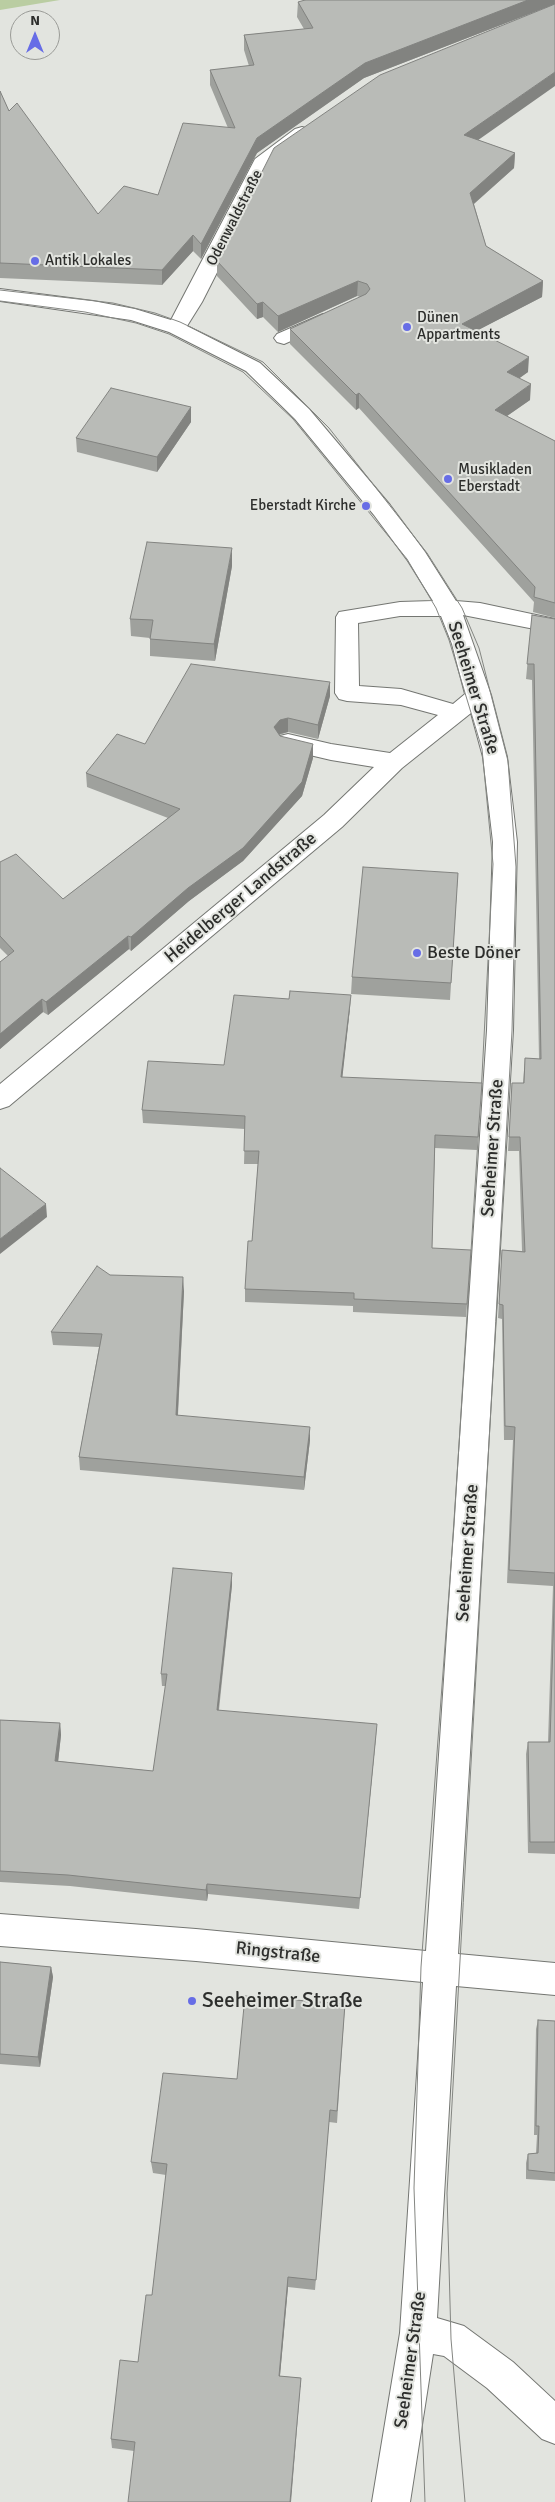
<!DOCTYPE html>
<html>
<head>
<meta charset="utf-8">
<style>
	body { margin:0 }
	#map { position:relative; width:555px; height:2502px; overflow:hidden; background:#e2e4df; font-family:Signika,sans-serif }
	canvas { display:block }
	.north { position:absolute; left:10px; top:10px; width:50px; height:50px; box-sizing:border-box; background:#e2e4df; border:1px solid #9a9b97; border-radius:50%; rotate:0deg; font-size:14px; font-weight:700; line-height:20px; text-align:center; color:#2d2e2c }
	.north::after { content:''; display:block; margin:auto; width:18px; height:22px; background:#676de6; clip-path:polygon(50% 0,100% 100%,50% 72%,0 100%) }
</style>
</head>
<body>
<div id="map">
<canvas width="555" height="2502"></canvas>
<div class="north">N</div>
</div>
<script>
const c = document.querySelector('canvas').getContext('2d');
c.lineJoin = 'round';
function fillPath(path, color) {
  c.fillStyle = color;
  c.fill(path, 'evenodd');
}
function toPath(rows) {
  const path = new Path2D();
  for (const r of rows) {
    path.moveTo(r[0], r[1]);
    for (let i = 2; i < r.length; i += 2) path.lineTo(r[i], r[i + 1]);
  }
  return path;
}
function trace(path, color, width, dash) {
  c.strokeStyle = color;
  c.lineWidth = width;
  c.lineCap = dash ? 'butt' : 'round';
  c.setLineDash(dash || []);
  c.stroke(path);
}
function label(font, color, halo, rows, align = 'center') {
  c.font = font + ' Signika,sans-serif';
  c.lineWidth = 4;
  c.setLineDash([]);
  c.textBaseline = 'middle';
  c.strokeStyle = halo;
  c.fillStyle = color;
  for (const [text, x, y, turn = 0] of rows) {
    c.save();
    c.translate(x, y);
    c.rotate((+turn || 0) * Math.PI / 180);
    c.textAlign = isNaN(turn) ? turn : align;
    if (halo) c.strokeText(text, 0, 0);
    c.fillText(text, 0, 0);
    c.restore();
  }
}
const green = toPath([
	[0,0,60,0,0,10]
]);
const minor = toPath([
	[302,127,309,129,311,133,273,162,202,302,187,326,260,363,309,409,390,505,425,552,456,601,480,603,555,619,555,633,463,615,491,695,507,757,517,842,513,1030,458,1954,555,1963,555,1995,456,1986,437,2318,464,2326,513,2362,555,2401,555,2444,542,2439,487,2388,444,2356,433,2354,410,2502,372,2502,400,2333,423,1982,196,1961,0,1946,0,1914,196,1929,426,1951,487,1030,493,842,483,757,471,713,402,768,342,827,9,1106,0,1109,0,1084,324,815,374,767,331,760,280,748,276,742,280,736,288,734,331,744,390,753,438,715,401,705,347,701,339,699,335,693,336,617,339,612,400,602,433,601,408,561,374,515,295,419,246,371,169,332,131,320,0,301,0,289,93,301,135,309,171,320,255,159,295,129,302,127],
	[400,616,441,616,452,644,465,694,453,704,401,689,359,686,358,623,400,616],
	[323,314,330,316,333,320,330,324,284,344,277,342,274,338,277,334,323,314]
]);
const tram = toPath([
	[0,290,113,303,155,313,180,322,263,362,329,428,427,553,462,608,479,648,508,761,516,867,512,1031,447,2193,451,2339,465,2502],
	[0,301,85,312,136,323,169,334,243,372,293,419,407,559,436,608,449,640,482,749,493,864,481,1095],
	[425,2502,414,2188,421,1967,454,1525,479,1123]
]);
const wall = toPath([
	[555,0,478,140,515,153,514,168,474,204,486,246,543,281,542,297,476,331,528,372,519,378,530,400,507,416,555,441,555,618,533,612,534,602,359,408,356,410,290,344,290,329,360,297,357,296,278,332,263,317,257,319,217,276,217,261,545,8,364,78,257,153,201,259,193,251,162,285,0,278,0,91,9,111,98,214,158,195,228,128,210,85,210,70,249,66,244,50,244,35,304,29,297,17,298,2],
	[191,407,191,422,157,472,77,452,76,438],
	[232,566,215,661,150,656,150,638,131,636,130,619],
	[532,615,555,619,555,1854,528,1853,526,1754,528,1742,548,1742,553,1586,507,1583,513,1440,504,1440,502,1319,498,1318,502,1250,522,1251,519,1151,508,1151,512,1083,523,1083,525,1058,539,1059,532,680,526,679],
	[330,682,330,696,318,739,288,732,279,735,313,758,302,796,243,861,189,901,131,951,129,949,48,1015,43,1012,0,1049,0,962,8,956,0,948,0,862,63,899,168,818,87,787,86,773,145,744],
	[458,873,450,1000,351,994,352,977],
	[350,1008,342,1077,478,1137,477,1150,435,1148,432,1248,467,1304,466,1317,353,1312,353,1306,245,1302,245,1289,252,1241,258,1164,244,1164,245,1129,143,1123,142,1110,224,1065],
	[110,1275,184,1291,178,1415,310,1440,304,1490,80,1470,79,1457,99,1347,53,1345,51,1332],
	[232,1585,219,1710,376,1736,359,1909,208,1894,207,1901,70,1886,0,1882,0,1720,60,1723,61,1735,58,1761,153,1771,166,1686,162,1686,161,1674],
	[0,1962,51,1967,53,1977,40,2067,0,2064],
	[345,2004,337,2123,329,2122,315,2290,288,2287,280,2376,301,2378,301,2387,134,2451,112,2448,111,2439,138,2362,152,2295,166,2175,153,2173,151,2162,237,2079],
	[538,2020,555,2021,555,2181,526,2179,526,2163,528,2154,536,2153,537,2135,534,2135,536,2029]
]);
const shadedWall = toPath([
	[528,0,555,0,555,4,364,78,257,153,201,259,201,244,257,138,365,63],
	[555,72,555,86,464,150,464,135],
	[515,153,514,168,469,208,470,193],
	[193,235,193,251,162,285,162,270],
	[358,281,357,296,278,332,278,316],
	[543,281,542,297,461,339,462,324],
	[263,302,263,317,257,319,257,304],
	[529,357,528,372,506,388,507,372],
	[531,384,530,400,494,425,495,410],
	[359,393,359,408,356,410,356,395],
	[191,407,191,422,157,472,157,457],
	[232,548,232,566,215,661,214,644],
	[330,682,330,696,318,739,318,725],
	[288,718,288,732,280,734,274,741,274,727,280,720],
	[313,744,313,758,302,796,243,861,189,901,131,951,131,937],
	[128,936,129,949,48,1015,46,1002],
	[351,995,350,1008,341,1090,341,1077],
	[42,999,43,1012,0,1049,0,1034],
	[46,1204,47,1217,0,1254,0,1239],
	[183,1277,184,1291,177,1428,176,1415],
	[310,1427,310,1440,304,1490,304,1477],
	[232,1573,232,1585,217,1722,217,1710],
	[60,1723,61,1735,57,1772,55,1761],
	[377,1724,376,1736,359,1909,360,1898],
	[207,1884,208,1894,207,1901,206,1890],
	[51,1967,53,1977,40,2067,38,2057],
	[288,2277,288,2287,279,2386,279,2376],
	[301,2378,291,2502,290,2502]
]);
const building = toPath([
	[305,0,528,0,365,63,257,138,201,244,193,235,162,270,0,263,0,91,9,111,17,103,98,214,124,186,158,195,183,123,235,128,210,70,254,65,244,35,313,28,298,2,305,0],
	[555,4,555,72,464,135,515,153,470,193,486,246,543,281,462,324,529,357,507,372,531,384,495,410,555,441,555,603,534,597,535,587,359,393,356,395,290,329,366,294,370,289,367,284,358,281,278,316,263,302,257,304,217,261,274,148,380,75,555,4],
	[111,388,191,407,157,457,76,438,111,388],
	[147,542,232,548,214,644,150,639,153,620,130,619,147,542],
	[532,615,555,619,555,1573,509,1570,515,1427,505,1426,503,1305,499,1304,502,1250,525,1252,520,1137,509,1137,512,1083,524,1083,525,1058,541,1059,534,664,527,664,532,615],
	[191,664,330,682,318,725,288,718,280,720,274,727,280,736,313,744,302,782,243,848,188,888,131,937,128,936,46,1002,42,999,0,1034,0,962,14,951,0,936,0,862,16,854,63,899,180,809,86,773,117,734,145,744,191,664],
	[363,867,458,873,451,983,352,977,363,867],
	[290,991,351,995,341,1077,482,1083,478,1137,435,1135,432,1248,471,1250,467,1304,354,1299,354,1293,245,1289,248,1241,252,1241,259,1151,244,1151,245,1116,142,1110,148,1061,224,1065,234,995,289,999,290,991],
	[0,1168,46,1204,0,1239,0,1168],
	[97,1266,110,1275,183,1277,176,1415,310,1427,304,1477,79,1457,102,1334,51,1332,97,1266],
	[173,1568,232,1573,217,1710,377,1724,360,1898,207,1884,206,1890,68,1875,0,1871,0,1720,60,1723,55,1761,153,1771,167,1674,161,1674,173,1568],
	[555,1574,555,1842,530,1842,528,1742,550,1742,555,1574],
	[0,1962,51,1967,38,2057,0,2054,0,1962],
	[245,1996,345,2004,337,2111,330,2110,316,2280,288,2277,279,2376,301,2378,290,2502,128,2502,135,2442,111,2439,120,2360,138,2362,146,2295,152,2295,167,2164,151,2162,163,2073,237,2079,245,1996],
	[538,2020,555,2021,555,2173,528,2170,528,2154,538,2153,539,2126,536,2126,538,2020]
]);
const markers = [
	[35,261,5,"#676de6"],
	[407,327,5,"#676de6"],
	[448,479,5,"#676de6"],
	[366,506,5,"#676de6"],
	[417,953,5,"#676de6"],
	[192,2001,5,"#676de6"]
];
const farStreetnames = [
	["Odenwaldstraße",235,218,-63]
];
const farPoinames = [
	["Antik Lokales",45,261],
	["Dünen",417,318],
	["Appartments",417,335],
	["Musikladen",458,470],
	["Eberstadt",458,487],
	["Eberstadt Kirche",356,506,"right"]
];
const streetNames = [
	["Seeheimer Straße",473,688,73],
	["Heidelberger Landstraße",241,898,-40],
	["Seeheimer Straße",493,1148,-86],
	["Seeheimer Straße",468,1553,-86],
	["Ringstraße",278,1953,6],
	["Seeheimer Straße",411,2360,-82]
];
const poiNames = [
	["Beste Döner",427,953]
];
const nearPoinames = [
	["Seeheimer Straße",202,2001]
];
fillPath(green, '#bacda2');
trace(minor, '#747672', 2);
fillPath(minor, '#fff');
trace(tram, '#848682', 1);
fillPath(wall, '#9fa19d');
fillPath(shadedWall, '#828380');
fillPath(building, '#b9bbb7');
trace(building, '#828380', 1);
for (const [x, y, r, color] of markers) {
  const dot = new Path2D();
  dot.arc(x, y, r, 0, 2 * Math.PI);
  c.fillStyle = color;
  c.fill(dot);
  trace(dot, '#e2e4df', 2);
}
label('15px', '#2d2e2c', '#e2e4df', farStreetnames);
label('15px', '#2d2e2c', '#e2e4df', farPoinames, 'left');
label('18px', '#2d2e2c', '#e2e4df', streetNames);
label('18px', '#2d2e2c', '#e2e4df', poiNames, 'left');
label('21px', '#2d2e2c', '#e2e4df', nearPoinames, 'left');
</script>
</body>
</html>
